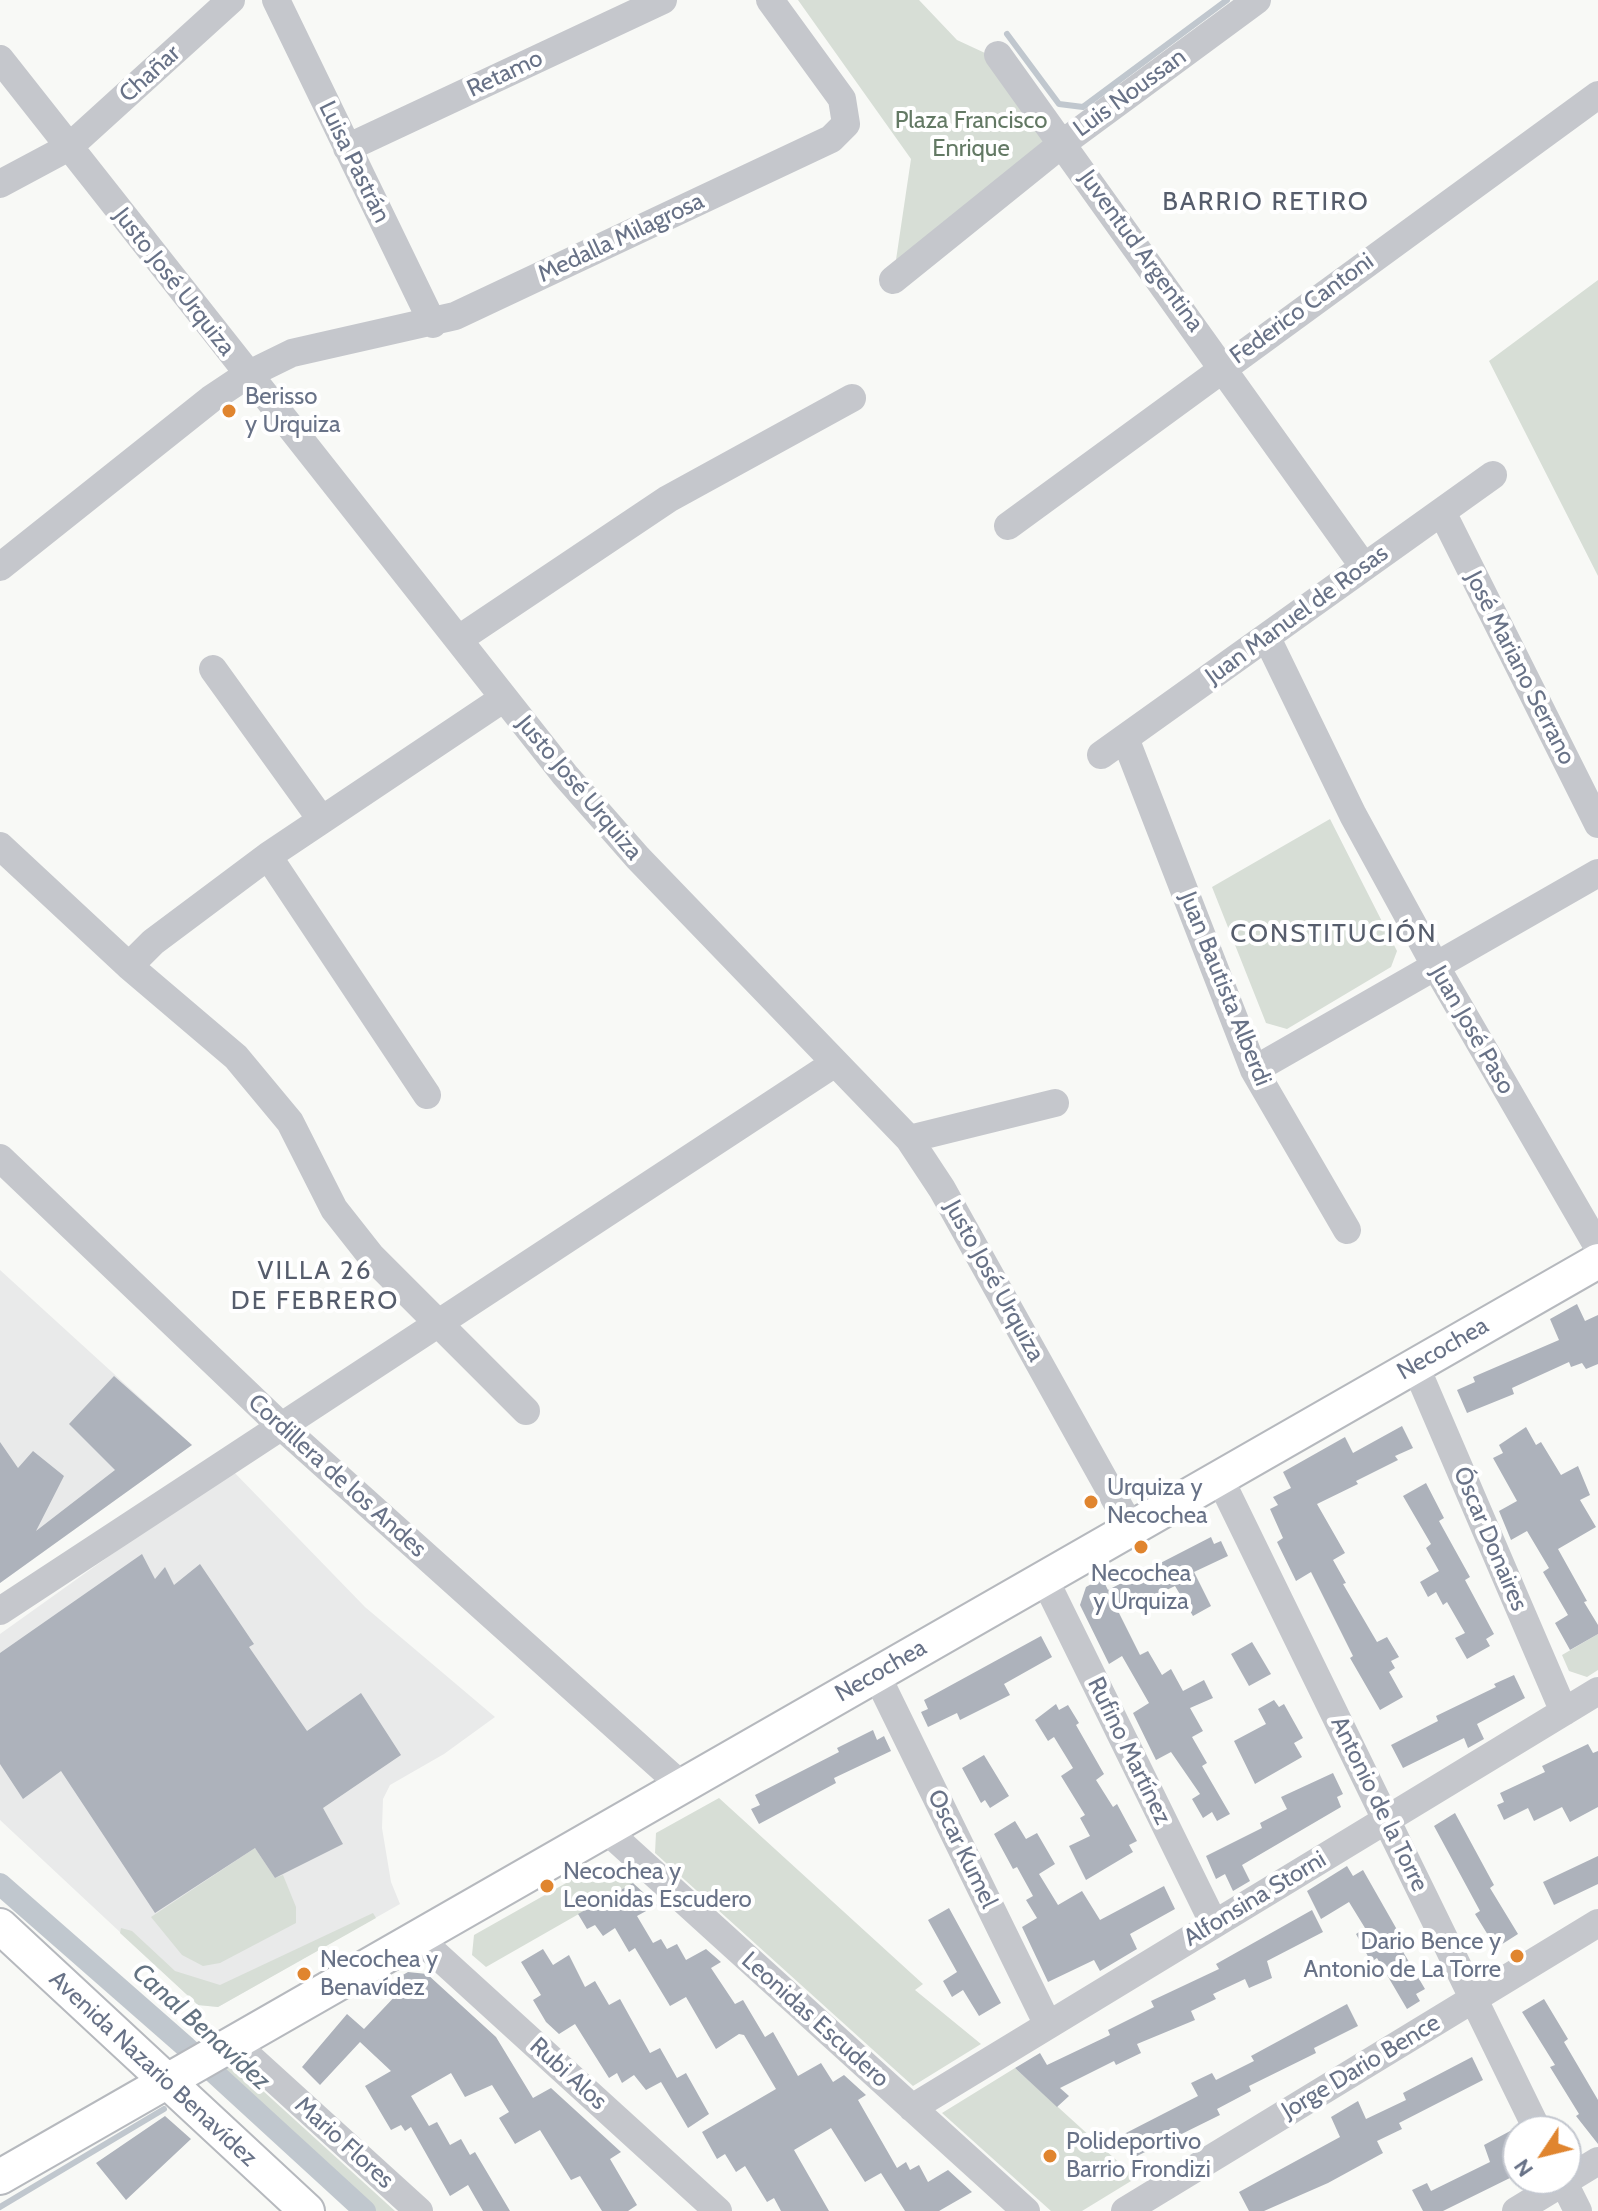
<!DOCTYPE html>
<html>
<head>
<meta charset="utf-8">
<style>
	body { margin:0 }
	#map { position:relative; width:1598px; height:2211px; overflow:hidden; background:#f8f9f6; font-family:Cabin,sans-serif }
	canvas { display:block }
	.north { position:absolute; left:1502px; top:2115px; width:80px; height:80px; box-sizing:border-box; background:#fff; border:2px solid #c3c7cf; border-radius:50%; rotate:235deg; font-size:22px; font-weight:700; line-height:32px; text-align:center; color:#687287 }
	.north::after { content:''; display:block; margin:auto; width:28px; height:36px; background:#e0852f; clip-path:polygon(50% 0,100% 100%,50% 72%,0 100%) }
</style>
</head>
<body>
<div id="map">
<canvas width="1598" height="2211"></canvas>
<div class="north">N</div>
</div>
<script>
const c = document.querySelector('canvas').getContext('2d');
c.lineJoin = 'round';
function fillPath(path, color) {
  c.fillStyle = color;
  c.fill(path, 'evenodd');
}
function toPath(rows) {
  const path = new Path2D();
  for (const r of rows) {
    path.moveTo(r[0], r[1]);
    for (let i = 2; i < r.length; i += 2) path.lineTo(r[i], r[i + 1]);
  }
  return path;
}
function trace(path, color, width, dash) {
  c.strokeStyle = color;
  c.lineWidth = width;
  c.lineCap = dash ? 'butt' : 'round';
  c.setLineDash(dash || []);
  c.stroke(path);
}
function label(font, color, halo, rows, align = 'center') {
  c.font = font + ' Cabin,sans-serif';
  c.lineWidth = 8;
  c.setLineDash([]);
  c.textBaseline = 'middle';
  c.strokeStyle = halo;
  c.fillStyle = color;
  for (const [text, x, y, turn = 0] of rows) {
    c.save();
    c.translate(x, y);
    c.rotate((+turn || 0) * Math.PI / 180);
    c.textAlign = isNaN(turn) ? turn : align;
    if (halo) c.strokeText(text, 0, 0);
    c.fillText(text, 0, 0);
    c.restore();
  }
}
const built = toPath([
	[0,1270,192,1445,0,1583],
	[231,1469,365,1607,495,1717,444,1754,390,1785,383,1799,382,1828,391,1882,400,1904,218,2007,198,2005,0,1820,0,1634]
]);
const green = toPath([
	[798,0,919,0,957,40,985,53,1063,143,893,280,911,159],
	[1598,280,1598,576,1489,361],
	[1330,819,1397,951,1391,967,1287,1029,1266,1023,1212,887],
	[1598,1634,1598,1670,1587,1677,1569,1671,1562,1655],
	[719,1798,923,1984,915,1990,981,2044,913,2086,655,1853,656,1833],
	[255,1848,275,1878,283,1875,296,1907,296,1923,220,1963,203,1966,182,1955,151,1917],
	[598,1865,618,1869,633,1883,486,1967,472,1955,474,1935],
	[373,1913,376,1918,218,2007,198,2005,120,1933,121,1928,132,1931,175,1971,220,1985],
	[231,2065,239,2069,395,2211,375,2211,218,2067],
	[1015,2068,1136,2178,1082,2211,1051,2211,942,2113]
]);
const stream = toPath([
	[1007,34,1059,104,1083,107,1227,0],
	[216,2082,260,2121,272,2125],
	[0,2207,164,2109]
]);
const canal = toPath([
	[0,1884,186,2047,365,2211]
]);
const building = toPath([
	[1577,1304,1585,1321,1598,1315,1598,1364,1586,1369,1582,1363,1571,1367,1569,1362,1512,1388,1514,1394,1467,1413,1457,1390,1475,1382,1473,1377,1559,1340,1550,1319],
	[114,1376,192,1445,0,1583,0,1442,18,1468,33,1451,64,1476,36,1531,115,1470,69,1424],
	[1402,1426,1413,1448,1395,1456,1398,1460,1356,1481,1358,1484,1317,1504,1345,1553,1333,1560,1346,1583,1343,1584,1377,1642,1387,1637,1399,1657,1391,1661,1395,1668,1389,1672,1403,1697,1380,1710,1350,1658,1353,1656,1311,1572,1296,1581,1277,1542,1283,1538,1270,1509,1278,1505,1273,1497,1291,1488,1283,1472,1345,1437,1353,1453],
	[1526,1427,1536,1445,1541,1442,1561,1475,1578,1466,1590,1495,1580,1500,1596,1527,1558,1549,1587,1601,1584,1602,1598,1625,1598,1634,1570,1650,1555,1623,1568,1615,1543,1572,1549,1568,1527,1531,1511,1540,1499,1511,1517,1501,1493,1458,1503,1453,1499,1445],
	[1426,1483,1444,1518,1439,1521,1470,1577,1465,1580,1494,1634,1486,1639,1490,1646,1467,1659,1455,1638,1465,1633,1447,1602,1443,1605,1436,1592,1428,1597,1420,1582,1439,1571,1426,1548,1431,1544,1403,1496],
	[1211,1537,1214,1544,1221,1541,1228,1556,1194,1572,1211,1606,1193,1616,1175,1586,1119,1613,1140,1655,1148,1651,1162,1675,1171,1669,1183,1691,1204,1680,1213,1698,1190,1708,1203,1731,1192,1737,1207,1763,1202,1766,1230,1814,1217,1821,1212,1812,1203,1818,1192,1799,1200,1794,1171,1752,1156,1760,1133,1713,1149,1703,1122,1656,1109,1664,1080,1605,1086,1587,1102,1578,1108,1590],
	[142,1554,155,1579,165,1567,174,1585,200,1564,254,1644,249,1647,307,1731,361,1693,401,1755,323,1808,343,1844,275,1878,255,1848,155,1913,61,1771,23,1799,0,1764,0,1653],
	[1041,1636,1052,1657,1004,1684,1010,1695,960,1720,957,1713,928,1727,921,1712,928,1709,924,1700],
	[1252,1642,1271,1674,1249,1686,1231,1654],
	[1514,1675,1525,1698,1477,1724,1484,1739,1468,1748,1464,1738,1403,1768,1391,1745,1438,1721,1436,1716,1496,1687,1494,1684],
	[1274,1700,1279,1707,1284,1704,1303,1738,1294,1743,1302,1757,1255,1784,1234,1741,1266,1724,1258,1709],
	[1056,1704,1059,1710,1068,1705,1079,1723,1076,1725,1104,1774,1096,1780,1113,1807,1117,1804,1137,1841,1129,1845,1133,1852,1086,1880,1069,1846,1090,1836,1080,1818,1085,1815,1061,1776,1073,1768,1054,1737,1048,1741,1035,1720],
	[873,1730,877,1740,884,1736,891,1751,834,1778,836,1783,759,1824,751,1809,760,1805,755,1795,839,1752,837,1748],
	[1588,1744,1593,1753,1598,1751,1598,1807,1570,1822,1562,1807,1534,1821,1528,1808,1504,1820,1497,1805,1504,1802,1500,1793,1545,1772,1542,1766],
	[984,1755,1009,1796,990,1808,985,1800,981,1803,962,1768],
	[1333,1773,1343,1794,1337,1797,1341,1807,1242,1865,1250,1881,1233,1891,1225,1874,1216,1879,1206,1856,1262,1828,1260,1823,1287,1809,1281,1797],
	[1455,1813,1494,1885,1490,1888,1518,1934,1496,1948,1475,1914,1480,1911,1434,1826],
	[1015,1821,1026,1839,1037,1833,1055,1864,1039,1874,1058,1905,1082,1891,1100,1920,1164,1886,1175,1909,1130,1934,1137,1949,1100,1971,1094,1960,1048,1982,1022,1927,1037,1918,1026,1900,1033,1896,1017,1867,1013,1869,994,1834],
	[1598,1856,1598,1884,1554,1905,1543,1882],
	[1347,1866,1353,1876,1363,1870,1404,1942,1399,1945,1425,1989,1416,1994,1420,2001,1407,2009,1377,1958,1371,1962,1356,1934,1365,1928,1349,1902,1321,1919,1307,1891],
	[633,1883,657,1905,637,1916,653,1943,661,1939,667,1949,677,1944,686,1960,706,1949,721,1962,711,1968,735,2004,743,2000,765,2037,773,2032,798,2076,821,2063,833,2082,844,2075,866,2095,858,2100,897,2168,906,2162,910,2170,919,2165,928,2182,948,2170,972,2192,939,2211,905,2211,881,2173,865,2182,831,2128,794,2150,829,2211,781,2211,774,2198,767,2202,745,2166,736,2172,725,2154,717,2159,702,2132,776,2089,744,2035,739,2034,716,2049,686,1997,670,2006,635,1948,629,1952,615,1928,603,1936,595,1925,587,1929,578,1914],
	[949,1908,1001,2003,979,2016,963,1990,952,1997,943,1981,957,1972,928,1920],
	[1312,1910,1323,1932,1267,1961,1272,1978,1249,1988,1245,1979,1213,1994,1216,1999,1191,2011,1195,2020,1137,2044,1141,2053,1116,2065,1114,2061,1060,2088,1069,2096,1057,2107,1015,2068,1040,2053,1047,2065,1110,2035,1108,2030,1154,2007,1151,2001,1219,1969,1216,1964],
	[543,1949,553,1965,569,1955,585,1987,595,1981,609,2005,620,1999,650,2053,660,2048,677,2078,686,2073,709,2114,688,2128,661,2082,646,2090,634,2075,622,2083,617,2073,609,2078,575,2024,559,2034,546,2022,533,2000,541,1995,521,1962],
	[408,1972,427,1974,496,2037,533,2098,551,2088,621,2152,610,2159,637,2205,628,2211,602,2211,580,2176,571,2180,540,2130,515,2144,499,2118,509,2112,492,2085,465,2097,451,2073,411,2096,429,2126,437,2122,450,2145,461,2139,470,2155,475,2152,510,2211,483,2211,468,2185,450,2196,411,2127,405,2131,401,2125,391,2130,365,2086,391,2071,360,2042,320,2085,302,2067,347,2014,364,2029,399,1992,389,1983],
	[1544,1999,1568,2039,1564,2042,1598,2100,1598,2144,1576,2116,1579,2114,1550,2067,1555,2065,1522,2012],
	[1347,2004,1358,2026,1314,2048,1316,2053,1249,2086,1251,2091,1217,2109,1220,2115,1135,2157,1124,2134,1198,2096,1191,2083,1212,2073,1216,2080,1254,2061,1251,2056],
	[1472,2057,1483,2080,1399,2123,1402,2129,1377,2141,1383,2153,1328,2183,1264,2211,1249,2211,1239,2192,1340,2137,1331,2117,1358,2101,1366,2119,1406,2100,1403,2093],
	[165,2116,191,2139,126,2200,96,2163],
	[1512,2130,1518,2143,1518,2174,1443,2211,1423,2211,1412,2190,1427,2183,1431,2191,1490,2162,1484,2145]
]);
const minor = toPath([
	[276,0,433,324],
	[998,55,1364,567],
	[0,59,565,775,638,858,909,1139,942,1189,1131,1528],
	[347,148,663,0],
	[0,184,69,147,231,0],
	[893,280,1063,143,1257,0],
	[1442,512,1598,824],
	[1008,526,1598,95],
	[0,567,211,399,247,375,292,353,455,316,831,139,846,124,842,99,770,0],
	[1267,638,1353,815,1436,967,1598,1247],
	[459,639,668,499,852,398],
	[213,669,321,819],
	[1125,738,1254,1070,1347,1230],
	[1101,755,1493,475],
	[0,846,129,966,236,1057,290,1122,334,1209,371,1256,526,1411],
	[268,856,427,1095],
	[129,966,153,942,268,856,504,698],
	[1254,1070,1598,873],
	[909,1139,1055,1103],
	[0,1158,281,1426,681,1785],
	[1415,1365,1564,1712],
	[1219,1477,1538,2131],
	[1044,1578,1214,1924],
	[0,1611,835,1063],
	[876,1674,1048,2025],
	[605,1829,1026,2211],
	[417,1937,718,2211],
	[233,2042,419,2211],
	[912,2108,1598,1691],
	[1562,2179,1578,2211],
	[1125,2211,1598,1923],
	[1516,2211,1598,2161]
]);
const major = toPath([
	[0,1926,307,2211],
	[0,2177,1598,1261]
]);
const markers = [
	[229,411,8,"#e0852f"],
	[1091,1502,8,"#e0852f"],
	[1141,1547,8,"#e0852f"],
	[547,1886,8,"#e0852f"],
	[1517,1956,8,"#e0852f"],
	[304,1974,8,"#e0852f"],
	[1050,2156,8,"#e0852f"]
];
const streetNames = [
	["Chañar",150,74,-42],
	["Retamo",505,74,-25],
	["Luis Noussan",1130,93,-36],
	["Luisa Pastrán",354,162,64],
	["Medalla Milagrosa",621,238,-25],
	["Juventud Argentina",1141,251,54],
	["Justo José Urquiza",174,282,52],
	["Federico Cantoni",1302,309,-36],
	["Juan Manuel de Rosas",1297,615,-36],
	["José Mariano Serrano",1520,668,63],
	["Justo José Urquiza",579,788,50],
	["Juan Bautista Alberdi",1225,989,68],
	["Juan José Paso",1472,1030,60],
	["Justo José Urquiza",994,1281,61],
	["Necochea",1443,1349,-30],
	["Cordillera de los Andes",337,1476,42],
	["Óscar Donaires",1490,1539,67],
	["Necochea",881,1671,-30],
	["Rufino Martínez",1129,1751,64],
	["Antonio de la Torre",1379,1804,64],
	["Oscar Kumel",962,1849,64],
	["Alfonsina Storni",1255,1899,-31],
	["Leonidas Escudero",815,2020,42],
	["Jorge Dario Bence",1361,2067,-31],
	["Avenida Nazario Benavídez",153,2069,43],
	["Rubi Alos",568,2074,42],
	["Mario Flores",344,2143,42]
];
const parkNames = [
	["Plaza Francisco",971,121],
	["Enrique",971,149]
];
const poiNames = [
	["Berisso",245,397],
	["y Urquiza",245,425],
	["Urquiza y",1107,1488],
	["Necochea",1107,1516],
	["Necochea",1141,1574,"center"],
	["y Urquiza",1141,1602,"center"],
	["Necochea y",563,1872],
	["Leonidas Escudero",563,1900],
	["Dario Bence y",1501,1942,"right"],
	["Antonio de La Torre",1501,1970,"right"],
	["Necochea y",320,1960],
	["Benavídez",320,1988],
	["Polideportivo",1066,2142],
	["Barrio Frondizi",1066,2170]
];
const neighbourhoodNames = [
	["BARRIO RETIRO",1266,202],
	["CONSTITUCIÓN",1334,934],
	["VILLA 26",315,1271],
	["DE FEBRERO",315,1301]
];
const waterNames = [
	["Canal Benavídez",201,2027,42]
];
fillPath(built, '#e9eaea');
fillPath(green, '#d7ded6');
trace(stream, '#c0c7ce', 6);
trace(canal, '#c0c7ce', 22);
fillPath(building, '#adb2bb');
trace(major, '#b6b9be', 38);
trace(minor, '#c5c7cc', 28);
trace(major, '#fff', 34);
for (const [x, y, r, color] of markers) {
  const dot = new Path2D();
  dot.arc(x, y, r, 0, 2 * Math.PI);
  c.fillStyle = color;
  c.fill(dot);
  trace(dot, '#fff', 3);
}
label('24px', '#687287', '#fff', streetNames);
label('24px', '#637964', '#fff', parkNames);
label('24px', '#687287', '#fff', poiNames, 'left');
c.letterSpacing = '2px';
label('26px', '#565d6c', '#fff', neighbourhoodNames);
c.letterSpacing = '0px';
label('italic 26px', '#647382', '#fff', waterNames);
</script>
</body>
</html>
